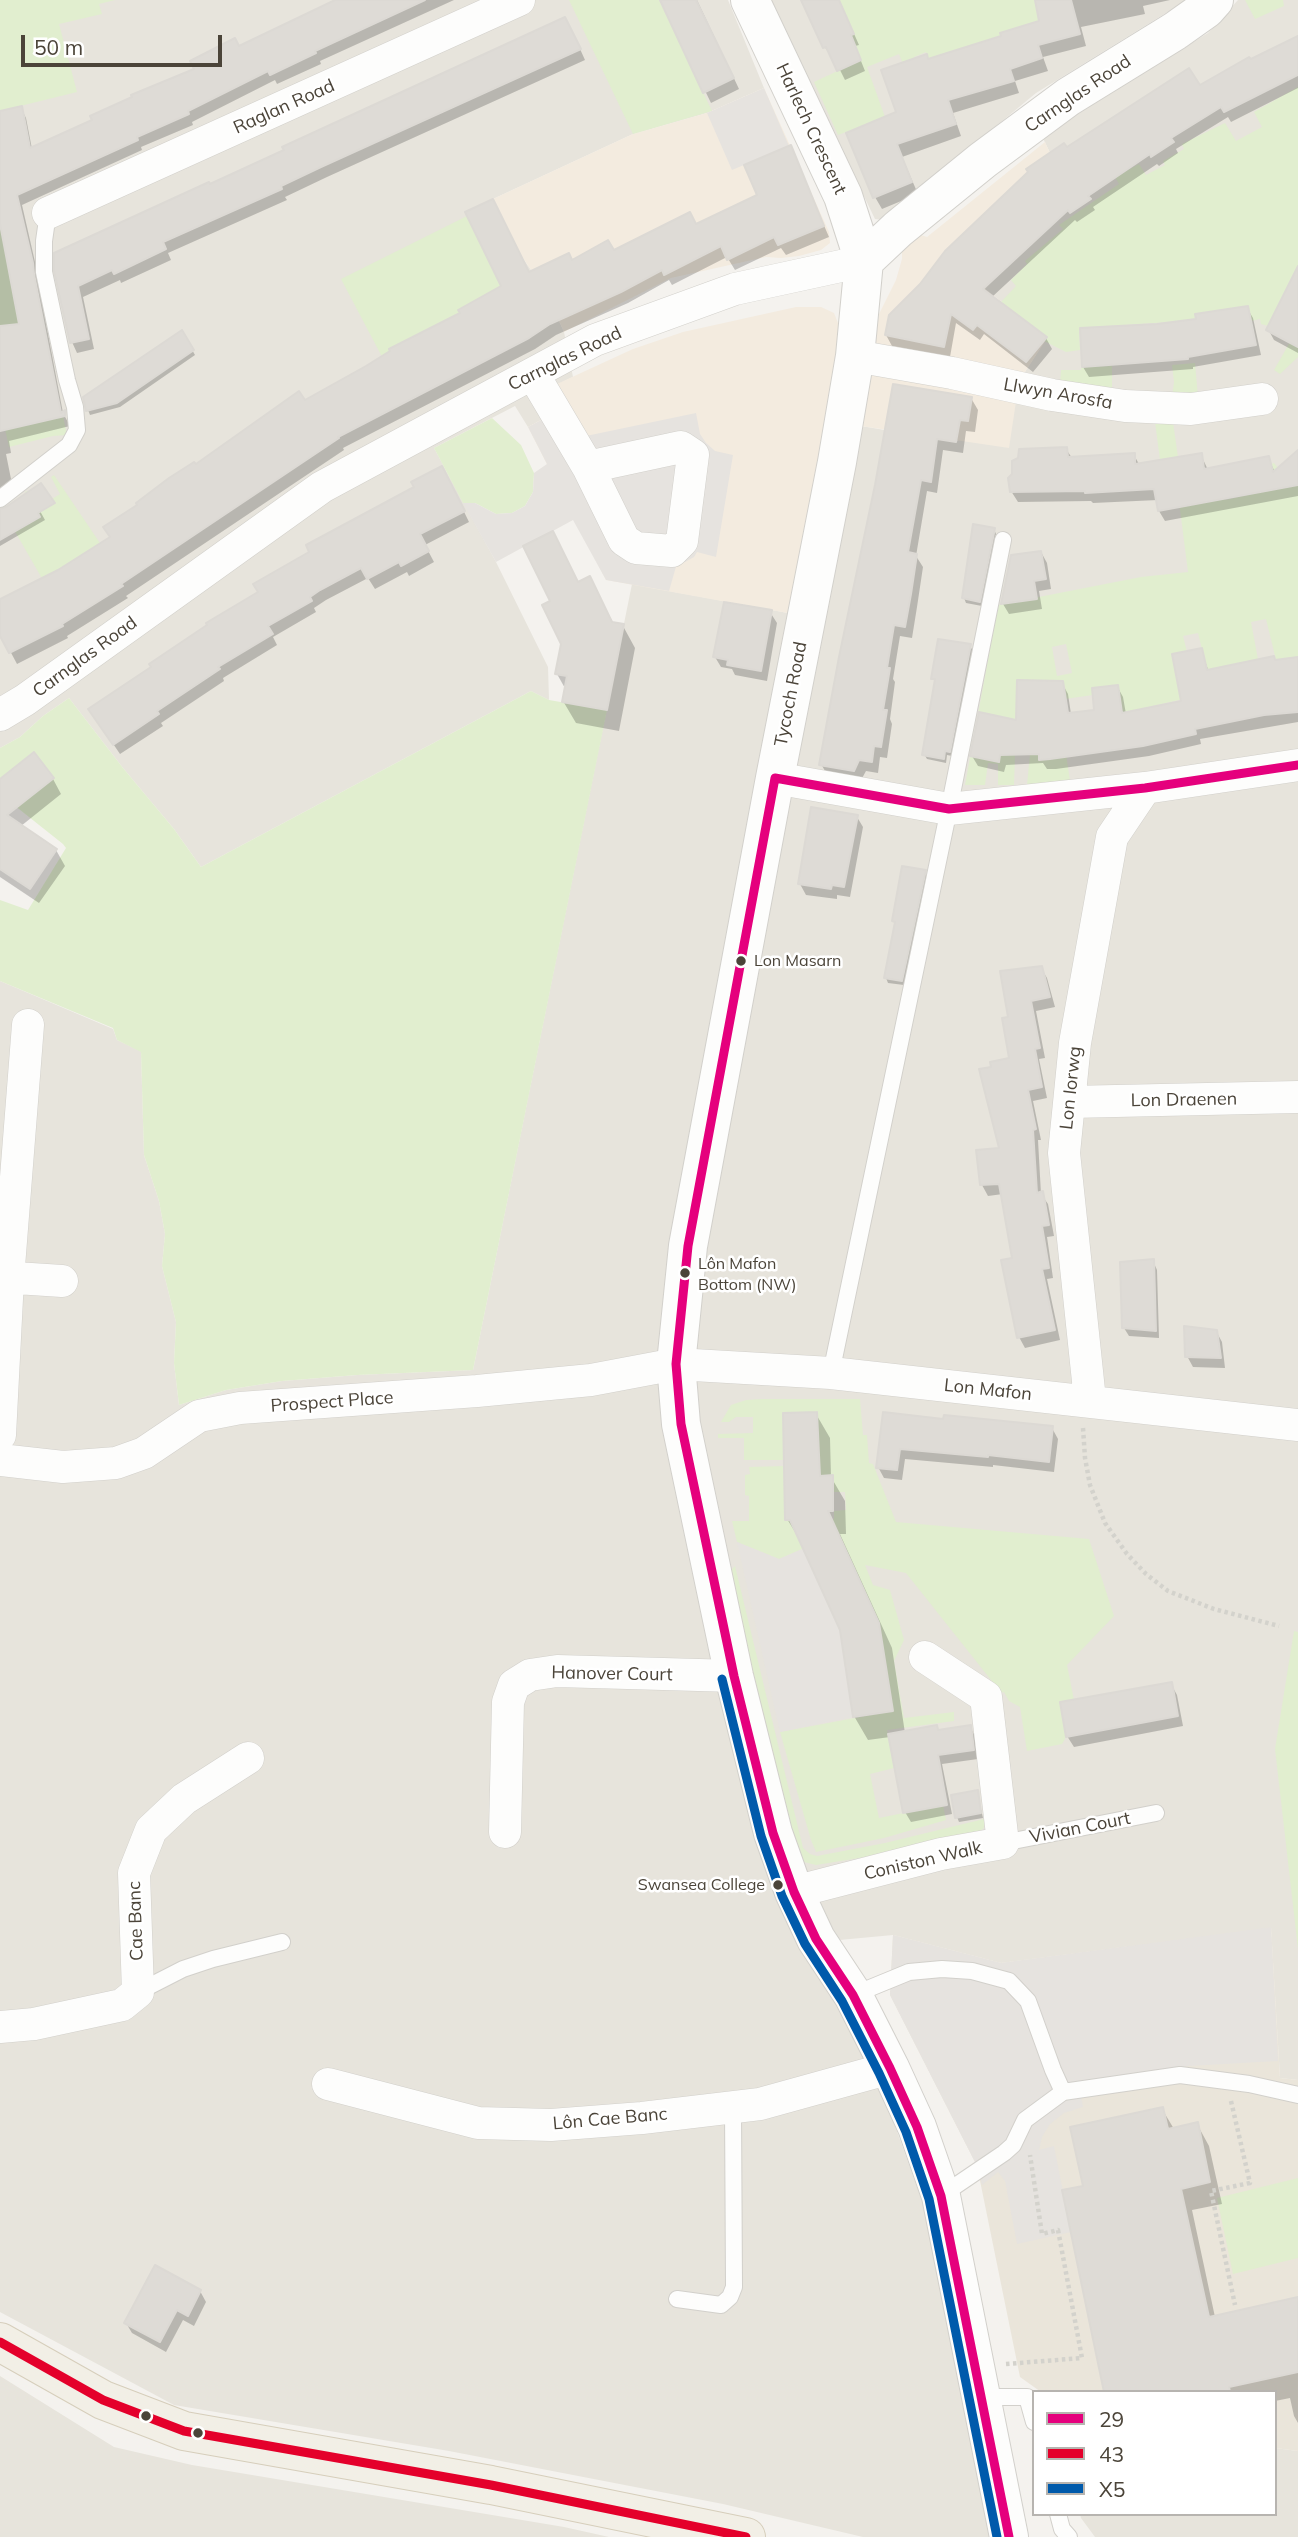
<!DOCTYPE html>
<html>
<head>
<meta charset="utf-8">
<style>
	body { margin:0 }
	#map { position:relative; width:1298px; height:2537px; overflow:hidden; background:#f4f2ee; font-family:Mulish,sans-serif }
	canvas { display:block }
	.legend { position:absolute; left:1032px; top:2390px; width:245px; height:126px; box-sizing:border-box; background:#fff; border:2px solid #b7b4b0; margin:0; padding:9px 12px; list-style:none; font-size:21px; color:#4b4439 }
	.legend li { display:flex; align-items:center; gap:14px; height:35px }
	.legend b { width:35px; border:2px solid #b7b4b0 }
	.scale { position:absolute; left:21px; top:35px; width:201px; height:32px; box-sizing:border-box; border:4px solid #4b4439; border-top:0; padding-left:9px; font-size:21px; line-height:24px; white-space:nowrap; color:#4b4439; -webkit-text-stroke:5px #fff; paint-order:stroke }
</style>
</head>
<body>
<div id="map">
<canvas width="1298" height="2537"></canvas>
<ul class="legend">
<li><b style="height:9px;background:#e5007d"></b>29</li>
<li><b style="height:9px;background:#e4002b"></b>43</li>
<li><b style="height:9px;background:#005aab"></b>X5</li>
</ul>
<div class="scale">50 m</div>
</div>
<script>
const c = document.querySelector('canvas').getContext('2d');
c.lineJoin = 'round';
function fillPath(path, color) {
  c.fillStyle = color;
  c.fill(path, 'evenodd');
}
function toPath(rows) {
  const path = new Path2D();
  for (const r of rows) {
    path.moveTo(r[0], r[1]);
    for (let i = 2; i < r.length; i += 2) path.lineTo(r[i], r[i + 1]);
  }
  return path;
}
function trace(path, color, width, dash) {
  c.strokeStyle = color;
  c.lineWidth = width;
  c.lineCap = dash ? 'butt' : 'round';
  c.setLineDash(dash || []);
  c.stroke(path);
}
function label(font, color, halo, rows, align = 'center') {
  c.font = font + ' Mulish,sans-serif';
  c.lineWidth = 5;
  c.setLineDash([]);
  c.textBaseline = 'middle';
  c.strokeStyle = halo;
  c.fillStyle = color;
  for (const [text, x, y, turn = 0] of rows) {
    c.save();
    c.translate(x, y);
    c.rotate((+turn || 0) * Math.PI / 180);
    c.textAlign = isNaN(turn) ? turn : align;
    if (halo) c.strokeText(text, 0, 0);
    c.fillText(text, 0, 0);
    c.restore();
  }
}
const residential = toPath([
	[0,0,728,0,764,88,707,113,633,134,493,199,520,254,545,290,564,332,573,377,557,385,566,407,528,427,515,406,434,448,496,562,548,667,549,700,531,691,201,867,174,829,123,768,69,698,43,716,20,737,0,748],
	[769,0,1187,0,1036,93,883,220,875,219],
	[1238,0,1298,0,1298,2080,1280,2078,1271,1928,1001,1963,893,1935,818,1942,881,2087,922,2201,995,2537,863,2537,723,2504,449,2451,174,2405,0,2312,0,981,113,1029,117,1040,141,1051,144,1155,159,1201,165,1234,162,1266,176,1322,174,1363,179,1405,226,1390,282,1381,357,1375,473,1370,632,584,788,613,823,429,861,426,956,442,1017,395,1023,375,1047,337,985,289,992,280,1050,153,1041,134,1208,33],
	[0,2376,114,2447,192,2465,564,2527,609,2537,0,2537],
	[1275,2448,1298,2451,1298,2537,1095,2537,1081,2518,1080,2514,1275,2514]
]);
const commercial = toPath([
	[764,88,829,232,830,243,821,250,799,256,781,258,766,257,671,278,564,332,545,290,520,254,493,199,633,134,707,113],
	[1045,142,1050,153,1049,203,985,289,1048,337,1023,375,1017,395,1009,448,861,426,879,314,896,280,902,259,902,244,915,233,927,237],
	[796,307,821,307,834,313,842,333,788,613,606,580,528,427,566,407,557,384,633,349,683,332]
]);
const education = toPath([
	[1271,1927,1280,2078,1298,2080,1298,2451,1275,2448,1275,2392,1041,2392,1020,2377,977,2166,890,1995,893,1935,1001,1963]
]);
const green = toPath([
	[0,0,115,0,99,4,102,14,59,24,77,92,0,111],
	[569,0,659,0,712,111,633,134],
	[839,0,1038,0,1035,1,1040,20,1001,33,1004,45,933,73,926,52,914,57,919,74,908,77,899,54,867,67,885,117,838,135,814,82,861,60,850,36,854,33],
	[1245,0,1283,0,1284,6,1255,19],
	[1298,87,1298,298,1285,292,1268,326,1261,324,1260,319,1251,321,1247,306,1195,314,1196,318,1185,321,1079,328,1080,350,1066,352,1044,341,1047,337,1001,302,1016,286,1011,280,1027,264,1025,261,1063,229,1059,225,1119,184,1115,177,1139,164,1146,175,1165,165,1163,161,1184,149,1182,144,1225,123,1236,141,1262,127,1254,112],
	[0,195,35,290,13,295,20,328,56,387,59,401,38,406,63,416,67,435,53,436,9,447,0,407],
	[467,216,492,267,516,305,458,310,468,328,412,338,401,343,389,349,397,365,389,370,341,279],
	[1290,342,1298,347,1298,357,1280,374,1274,370],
	[1195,363,1198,397,1172,397,1174,382,1172,365],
	[1112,366,1112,390,1060,383,1061,370,1081,370,1081,367],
	[492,418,521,445,534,473,533,492,525,506,512,513,496,514,475,503,463,503,434,448],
	[1155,422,1173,422,1178,457,1160,460],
	[1274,463,1289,481,1298,483,1298,657,1276,660,1266,619,1251,622,1262,681,1122,713,1118,685,1102,687,1093,695,1058,700,1070,781,1027,785,1030,754,1039,754,1039,759,1058,758,1056,722,1019,754,1015,755,1014,785,998,785,998,764,988,763,985,785,965,785,998,605,1141,577,1188,572,1178,494,1190,492,1192,505,1209,502,1207,489,1222,487,1225,500,1275,489,1271,464],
	[1198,633,1203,653,1188,656,1183,636],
	[1066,644,1072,673,1057,676,1052,647],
	[1018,680,1032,681,1016,710],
	[1008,718,999,762,971,756],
	[54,475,104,549,96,546,46,578,48,589,1,507,5,504,20,529,40,516,25,492,27,491,40,512,54,504,52,499,60,494,51,477],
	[531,691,549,700,607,710,473,1370,357,1375,282,1381,226,1390,179,1405,174,1363,176,1322,162,1266,165,1234,159,1201,144,1155,141,1052,117,1040,113,1028,0,981,0,900,28,910,66,848,63,844,0,794,0,748,20,737,43,716,69,698,123,768,174,829,201,867],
	[33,752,54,778,24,801,4,776],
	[762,1399,860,1399,863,1435,867,1435,869,1463,873,1464,896,1522,1089,1539,1114,1616,1067,1665,1074,1700,1060,1703,1066,1737,1062,1744,1027,1751,1020,1707,1009,1701,1004,1692,997,1694,995,1685,906,1573,865,1565,873,1585,890,1590,904,1640,894,1661,904,1718,954,1712,954,1721,887,1730,894,1768,870,1774,879,1818,943,1805,946,1820,884,1838,816,1852,811,1840,780,1732,892,1711,880,1629,838,1533,779,1559,737,1542,732,1521,749,1521,749,1496,745,1495,745,1475,750,1474,749,1467,819,1465,817,1413,783,1414,785,1460,744,1460,744,1438,718,1438,718,1434,753,1433,753,1417,736,1417,729,1422,721,1422,731,1405,746,1400],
	[819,1476,833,1476,833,1492,845,1492,846,1510,834,1511,834,1519,785,1520,784,1481],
	[735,1566,803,1848,810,1854,817,1856,885,1843,988,1818,983,1829,972,1835,878,1855,816,1865,804,1862,794,1852,730,1571],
	[1294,1631,1298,1632,1298,1949,1275,1749],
	[1298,2178,1298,2258,1233,2274,1217,2198]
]);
const parking = toPath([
	[764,88,789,146,732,170,707,113],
	[566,407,586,436,696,413,700,434,706,443,715,451,733,455,716,557,697,552,694,557,685,562,677,563,669,591,606,580,573,520,496,562,463,503,475,503,496,514,512,513,525,506,533,492,534,473,547,464,528,427],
	[737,1542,779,1559,803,1549,837,1624,841,1623,841,1635,853,1717,780,1732],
	[1271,1927,1278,2061,1188,2066,1079,2084,1083,2107,1064,2113,1050,2124,1042,2137,1039,2150,1054,2146,1071,2232,1017,2244,1005,2181,998,2172,982,2185,977,2166,890,1995,893,1935,1001,1963]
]);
const shadow = toPath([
	[343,0,454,0,320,61,321,64,277,84,275,80,192,122,193,125,141,147,142,150,22,205,38,275,39,286,63,413,70,426,9,441,11,453,6,454,13,489,0,492,0,112,21,108,26,118,32,149,238,48],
	[661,0,697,0,739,89,711,103],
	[802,0,839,0,859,45,855,46,865,71,845,80,833,56,831,57,825,47],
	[1044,0,1170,0,1143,6,1145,14,1081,27,1086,46,1043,57,1048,71,1015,81,1019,93,953,113,961,136,902,157,918,194,882,209,875,197,898,113,928,61,1003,38,1041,22],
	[571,29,585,60,327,177,285,197,287,200,168,253,171,260,121,283,120,280,83,297,94,349,77,353,72,342,56,271,209,187,286,151],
	[1298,37,1298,88,1231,122,1228,117,1176,149,1178,153,1159,166,1157,164,1093,207,1095,210,1077,222,1075,220,992,297,1046,338,1052,349,1033,372,984,334,980,340,956,323,950,357,892,346,886,335,1067,150,1199,88],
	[790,147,829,237,786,255,781,248,735,270,727,257,672,285,669,280,628,303,556,335,535,349,343,448,344,450,126,596,128,598,67,636,68,638,17,664,0,632,0,601,59,571,112,538,195,466,304,402,462,314,529,274,613,252,696,226,759,196],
	[1298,300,1298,353,1274,340,1268,329],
	[1247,308,1253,318,1261,355,1193,367,1193,369,1089,377,1083,367,1157,326,1198,321],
	[182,332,195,355,120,407,90,415,88,410],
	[971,398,978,410,975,432,966,431,963,453,943,450,937,493,927,491,916,556,923,567,917,607,912,638,900,636,893,679,895,682,890,719,892,724,887,758,880,757,878,773,866,771,860,782,828,776,821,764,886,439],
	[1066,449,1072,458,1134,455,1140,466,1201,455,1208,470,1268,458,1275,472,1298,452,1298,496,1165,521,1159,511,1158,500,1093,503,1091,501,1018,502,1011,491],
	[448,479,469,522,425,545,434,562,409,576,407,572,375,589,368,578,326,600,314,608,316,612,273,637,277,645,223,678,224,681,161,723,163,726,120,754,97,720],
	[35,502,45,520,0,546,0,520],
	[994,529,996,534,982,606,966,603,964,598],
	[552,533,579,584,589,579,614,624,623,626,635,648,619,731,576,723,563,701,566,690,557,674,562,644,553,602],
	[1041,552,1047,563,1051,589,1039,591,1042,609,1009,614,1003,604,1012,557],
	[770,612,777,623,767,681,735,675,732,669,721,667,715,657],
	[970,646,973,651,952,756,947,755,946,763,927,759,924,754,936,684,933,678],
	[1201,650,1209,672,1298,659,1298,722,1200,739,1201,744,1149,756,1056,769,1047,769,1043,763,1006,765,1004,772,978,766,972,756,1018,722,1062,683,1068,694,1071,714,1095,711,1117,686,1123,697,1126,714,1183,702],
	[53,779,61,794,21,826,56,850,65,866,39,903,0,877,0,781],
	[857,817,863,827,850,897,837,895,837,899,806,895,800,884],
	[924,872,927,876,904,985,888,983,886,978,896,925,894,921],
	[1041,968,1047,978,1055,1007,1036,1011,1045,1058,1039,1059,1047,1098,1033,1101,1041,1140,1038,1140,1041,1194,1048,1204,1054,1236,1047,1237,1053,1278,1047,1279,1060,1340,1025,1348,1019,1337,1014,1260,1003,1194,988,1196,982,1185,978,1151,1001,1149,993,1068,1011,1059,1010,1019],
	[1153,1261,1157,1270,1159,1338,1129,1336,1124,1328],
	[1216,1331,1222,1342,1225,1368,1193,1367,1187,1356],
	[816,1414,830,1438,831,1477,845,1501,846,1534,840,1534,892,1648,905,1733,936,1727,939,1731,970,1727,975,1736,978,1759,942,1764,952,1814,911,1822,905,1812,890,1737,868,1740,854,1716,841,1630,802,1543,787,1519],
	[884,1414,1052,1428,1058,1439,1054,1472,993,1465,993,1467,905,1459,902,1480,884,1478,878,1467],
	[1171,1684,1177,1695,1183,1726,1074,1747,1067,1736],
	[977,1792,983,1818,959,1822,957,1817],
	[1162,2109,1174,2129,1197,2124,1209,2146,1222,2204,1192,2210,1215,2317,1298,2299,1298,2423,1294,2416,1290,2398,1275,2401,1275,2392,1105,2392,1085,2187],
	[200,2291,206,2302,194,2326,183,2320,166,2352,132,2333,126,2323]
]);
const building = toPath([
	[335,0,425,0,315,51,316,53,270,75,268,71,188,111,189,114,137,137,138,140,17,195,33,263,34,274,61,413,65,410,65,416,0,431,0,326,19,324,0,224,0,111,22,106,30,148,92,120,90,116,132,97,131,95,194,69,190,61,235,38,239,46,335,0],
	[660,0,696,0,734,78,703,93,660,0],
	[801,0,839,0,854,34,851,35,861,60,837,71,826,47,823,48,801,0],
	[1035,0,1071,0,1080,34,1038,45,1042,58,1010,69,1014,81,948,100,956,124,897,144,912,182,873,198,846,133,896,112,881,70,927,54,928,59,1001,36,1000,33,1039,21,1035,0],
	[565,17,581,49,321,167,281,186,282,189,163,242,166,249,114,274,112,270,78,286,89,339,70,343,54,271,54,253,209,182,210,184,284,150,282,147,565,17],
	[1298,36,1298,75,1224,112,1221,107,1171,138,1174,142,1151,157,1150,154,1088,196,1091,199,1070,213,1068,210,983,289,1047,337,1026,362,977,325,973,330,951,314,944,347,885,335,889,315,920,284,945,251,1028,172,1026,169,1064,143,1067,147,1189,68,1200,85,1249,57,1251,59,1298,36],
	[791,145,824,226,778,245,774,237,727,260,721,246,664,275,662,270,621,292,550,324,529,338,338,437,339,438,121,584,123,586,62,624,63,626,9,653,0,636,0,599,58,570,110,537,103,527,137,505,136,503,169,478,194,462,196,464,299,391,305,400,366,366,390,351,389,349,460,313,458,310,501,286,465,212,493,199,529,272,569,253,572,260,608,240,614,250,690,212,696,224,757,195,744,165,791,145],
	[1298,266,1298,347,1266,330,1298,266],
	[1248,306,1256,345,1188,357,1188,359,1082,367,1080,328,1157,324,1196,319,1195,314,1248,306],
	[182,330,194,350,117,403,86,411,83,397,182,330],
	[893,384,972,397,968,421,960,420,956,442,937,439,931,482,921,480,908,552,917,554,911,594,905,627,894,625,887,668,890,668,883,710,887,710,881,747,874,746,872,762,859,760,854,771,819,765,839,657,875,485,893,384],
	[1067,447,1068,457,1135,453,1135,464,1202,453,1204,469,1269,456,1273,472,1298,450,1298,485,1158,511,1154,489,1085,493,1085,491,1010,492,1008,478,1012,474,1012,461,1018,458,1019,449,1067,447],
	[442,466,465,511,420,534,429,551,401,566,399,562,367,579,361,568,320,590,310,597,312,601,268,626,273,634,218,667,220,669,157,711,159,714,113,745,88,709,151,667,149,664,207,625,206,623,258,592,253,584,309,552,306,545,414,487,411,482,442,466],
	[41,483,55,503,38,513,40,517,0,540,0,509,6,507,41,483],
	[973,524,995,528,980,602,962,598,973,524],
	[553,531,578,582,590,576,612,622,624,624,607,710,562,702,567,676,555,674,561,644,542,605,550,601,523,546,553,531],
	[1041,551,1046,579,1034,581,1037,599,1001,604,1011,555,1041,551],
	[724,602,772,610,761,671,727,665,728,660,713,657,724,602],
	[938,639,971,644,950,752,945,751,944,759,922,755,935,679,931,679,938,639],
	[1202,648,1207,670,1274,656,1275,660,1298,657,1298,712,1264,715,1195,729,1196,734,1143,746,1050,759,1039,760,1039,754,1000,755,999,762,970,756,979,712,1016,720,1017,680,1063,681,1068,713,1094,710,1092,688,1118,685,1122,713,1181,701,1172,654,1202,648],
	[34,752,54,778,7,815,57,849,30,889,0,869,0,779,34,752],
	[811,807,858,815,844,887,832,885,831,889,798,884,811,807],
	[902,866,926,870,902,981,884,978,895,922,892,921,902,866],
	[1042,966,1050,997,1031,1001,1040,1048,1035,1049,1042,1087,1028,1090,1036,1129,1033,1130,1037,1193,1043,1191,1049,1225,1042,1226,1049,1268,1042,1269,1055,1330,1017,1338,1001,1260,1012,1258,999,1184,980,1185,976,1150,999,1148,979,1069,991,1067,990,1062,1009,1058,1002,1018,1008,1017,1000,971,1042,966],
	[1154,1259,1156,1331,1122,1328,1120,1262,1154,1259],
	[1184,1326,1217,1330,1221,1358,1185,1357,1184,1326],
	[817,1412,820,1476,833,1475,833,1511,828,1511,879,1623,893,1711,853,1717,840,1630,790,1520,785,1520,783,1413,817,1412],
	[883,1412,943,1419,944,1415,1053,1426,1049,1462,988,1455,988,1457,900,1449,897,1470,876,1468,883,1412],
	[1172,1682,1178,1716,1066,1737,1060,1702,1172,1682],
	[937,1725,938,1730,971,1725,974,1750,938,1755,947,1805,903,1813,888,1734,937,1725],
	[978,1790,981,1813,955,1818,951,1795,978,1790],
	[1163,2107,1168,2129,1198,2122,1210,2182,1181,2189,1209,2317,1298,2297,1298,2372,1229,2387,1230,2392,1104,2392,1062,2190,1083,2186,1070,2127,1163,2107],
	[155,2265,201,2290,188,2316,177,2310,160,2342,124,2323,155,2265]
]);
const path = toPath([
	[1083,1428,1085,1458,1090,1485,1105,1523,1127,1554,1146,1574,1168,1591,1214,1609,1279,1626],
	[1231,2101,1250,2183,1211,2191,1235,2305],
	[1006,2364,1082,2358,1058,2230,1042,2234,1030,2155]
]);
const service = toPath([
	[0,499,69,445,77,430,75,407,67,380,44,272,44,241,48,213],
	[831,1373,949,809,1003,540],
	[1003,1843,1156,1813],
	[138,1992,183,1969,213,1959,282,1942],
	[853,1995,909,1972,942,1969,972,1971,1009,1981,1028,2001,1053,2070,1063,2092],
	[942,2195,1004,2153,1013,2145,1025,2120,1063,2092,1180,2075,1249,2084,1298,2095],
	[677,2299,721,2305,730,2297,734,2287,733,2107],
	[982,2397,1027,2397,1034,2422],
	[1058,2514,1062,2529,1069,2537]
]);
const minor = toPath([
	[48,213,519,0],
	[855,356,952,373,1052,395,1125,406,1191,409,1262,399],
	[533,374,588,467,624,540,636,548,672,551,682,541,693,455,681,447,588,467],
	[0,715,25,700,322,487,595,340,735,289,864,261],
	[775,778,949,809,1145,788,1298,765],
	[1070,1102,1298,1097],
	[0,1277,62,1281],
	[1090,1400,1064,1153,1075,1043,1112,837,1145,788],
	[0,1435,8,1279,28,1025],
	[0,1460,63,1467,116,1463,144,1453,199,1416,240,1408,477,1391,591,1380,676,1364,831,1373,1298,1425],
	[505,1832,508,1702,514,1685,530,1675,557,1671,734,1676],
	[794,1892,941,1854,1003,1843,986,1697,925,1657],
	[0,2027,34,2024,122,2005,138,1992,134,1873,151,1830,184,1799,248,1758],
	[328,2084,478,2123,551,2125,642,2118,760,2104,890,2068]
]);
const tertiary = toPath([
	[750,0,843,196,864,261,855,356,837,462,775,778,688,1246,676,1364,681,1424,734,1676,773,1833,794,1892,816,1939,853,1995,890,2068,917,2127,941,2196,1009,2537],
	[864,261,898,229,983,160,1068,97,1175,31,1206,9,1214,0]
]);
const primary = toPath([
	[0,2342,103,2400,184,2431,491,2485,746,2537]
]);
const bus1 = toPath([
	[1009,2537,941,2196,917,2127,890,2068,853,1995,816,1939,794,1892,773,1833,734,1676,681,1424,676,1364,688,1246,775,778,949,809,1145,788,1298,765]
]);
const bus2 = toPath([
	[0,2342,103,2400,184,2431,491,2485,746,2537]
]);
const bus3 = toPath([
	[722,1679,761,1836,782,1896,805,1944,842,2001,879,2073,906,2132,929,2199,997,2537]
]);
const markers = [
	[741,961,6,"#4b4439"],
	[685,1273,6,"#4b4439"],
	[778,1885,6,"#4b4439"],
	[146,2416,6,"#4b4439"],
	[198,2433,6,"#4b4439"]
];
const busNames = [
	["Lon Masarn",754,961],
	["Lôn Mafon",698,1264],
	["Bottom (NW)",698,1285],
	["Swansea College",765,1885,"right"]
];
const streetNames = [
	["Carnglas Road",1078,94,-34],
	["Raglan Road",284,107,-24],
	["Harlech Crescent",811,129,65],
	["Carnglas Road",565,359,-26],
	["Llwyn Arosfa",1058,394,10],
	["Carnglas Road",85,657,-36],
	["Tycoch Road",791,694,-79],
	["Lon Iorwg",1071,1088,-84],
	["Lon Draenen",1184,1100,-1],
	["Lon Mafon",988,1390,6],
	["Prospect Place",332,1402,-4],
	["Hanover Court",612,1674,1],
	["Vivian Court",1080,1828,-11],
	["Coniston Walk",923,1861,-13],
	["Cae Banc",136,1921,-92],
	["Lôn Cae Banc",610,2119,-5]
];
fillPath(residential, '#e7e4dc');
fillPath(commercial, '#f3ebdf');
fillPath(education, '#eae5da');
fillPath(green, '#e1eecf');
fillPath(parking, '#e6e3df');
fillPath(shadow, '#0003');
fillPath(building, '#dedbd6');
trace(building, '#dcd9d4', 2);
trace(service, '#d2d0cb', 18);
trace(minor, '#d2d0cb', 33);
trace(tertiary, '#d2d0cb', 40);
trace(primary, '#d6cebb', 40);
trace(path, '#d3d2cc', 4.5, [3.5, 3.5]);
trace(service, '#fdfdfc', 16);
trace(minor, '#fdfdfc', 32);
trace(tertiary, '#fdfdfc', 38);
trace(primary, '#f2efe6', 38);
trace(bus1, '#e5007d', 9);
trace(bus2, '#e4002b', 9);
trace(bus3, '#005aab', 9);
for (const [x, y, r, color] of markers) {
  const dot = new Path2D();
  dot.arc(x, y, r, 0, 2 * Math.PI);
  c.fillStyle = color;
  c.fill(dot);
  trace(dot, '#fff', 2.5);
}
label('16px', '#4b4439', '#fff', busNames, 'left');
label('18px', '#4b4439', '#fff', streetNames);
</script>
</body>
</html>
